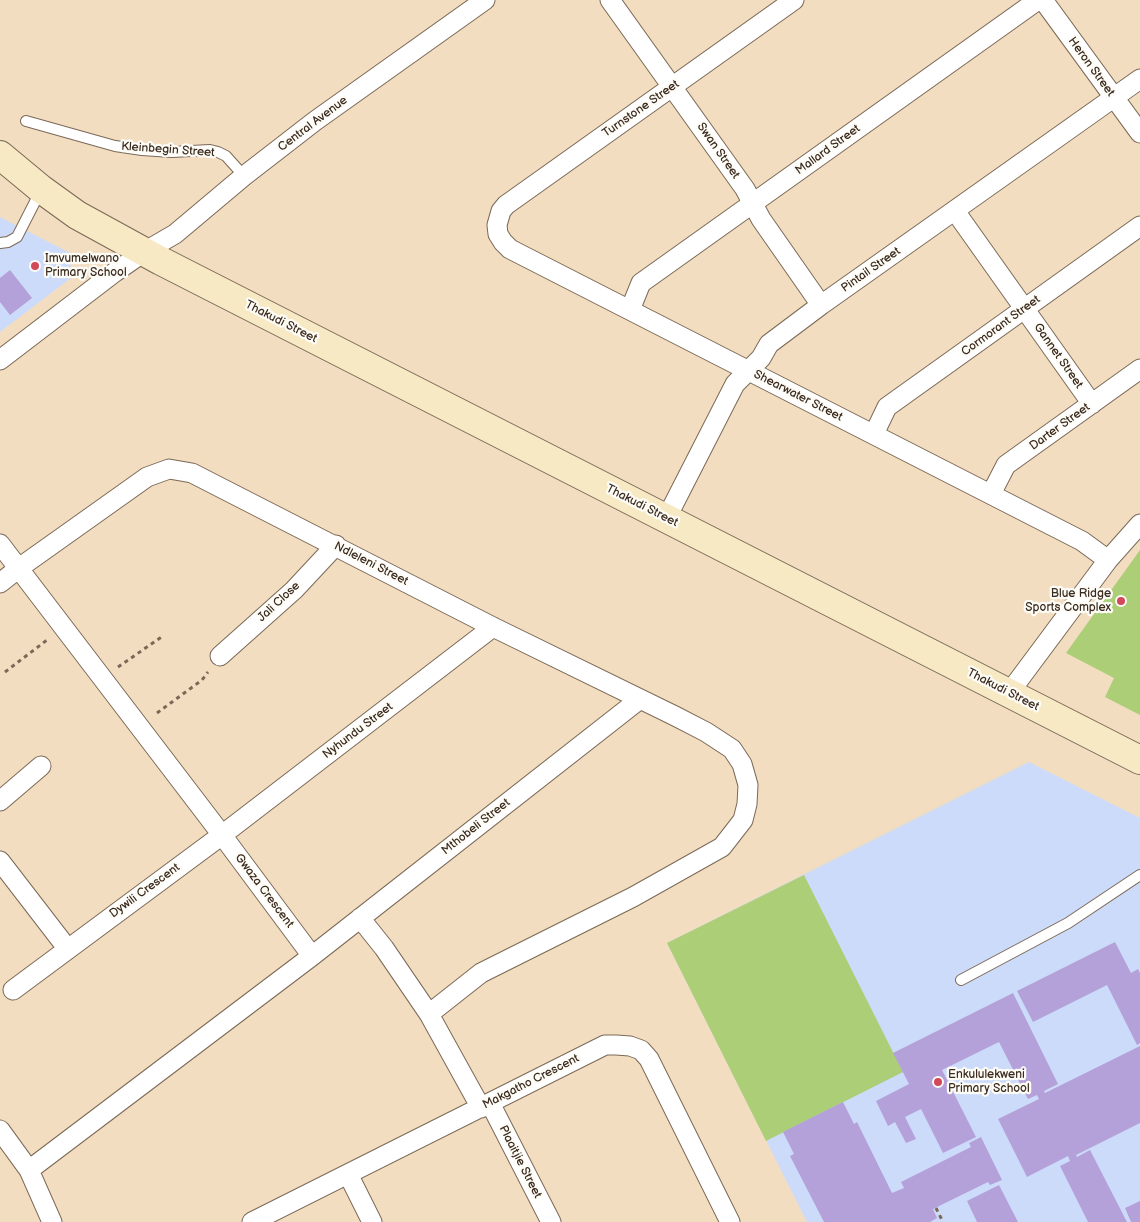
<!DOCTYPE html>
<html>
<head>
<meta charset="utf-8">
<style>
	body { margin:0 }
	canvas { display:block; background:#f2ddc0 }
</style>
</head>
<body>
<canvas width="1140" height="1222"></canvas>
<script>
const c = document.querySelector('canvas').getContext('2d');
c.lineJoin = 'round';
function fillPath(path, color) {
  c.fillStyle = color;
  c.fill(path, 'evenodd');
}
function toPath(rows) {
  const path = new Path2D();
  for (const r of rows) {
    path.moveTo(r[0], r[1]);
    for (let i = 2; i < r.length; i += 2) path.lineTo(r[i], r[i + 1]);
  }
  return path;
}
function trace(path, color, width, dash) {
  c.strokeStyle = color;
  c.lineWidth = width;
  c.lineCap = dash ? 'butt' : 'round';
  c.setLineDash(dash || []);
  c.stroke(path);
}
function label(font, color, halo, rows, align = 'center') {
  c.font = font + ' "Balsamiq Sans",sans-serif';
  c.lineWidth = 4.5;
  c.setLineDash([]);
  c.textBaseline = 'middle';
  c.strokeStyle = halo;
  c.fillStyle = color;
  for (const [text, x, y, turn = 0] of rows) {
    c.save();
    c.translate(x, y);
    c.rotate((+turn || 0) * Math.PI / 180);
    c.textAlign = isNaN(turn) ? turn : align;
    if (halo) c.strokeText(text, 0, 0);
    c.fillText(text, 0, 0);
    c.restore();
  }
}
const built = toPath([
	[0,217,70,253,71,278,0,332],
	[1029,762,1140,818,1140,1222,807,1222,667,943]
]);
const green = toPath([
	[1140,550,1140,715,1105,697,1114,678,1066,653],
	[804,875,903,1072,766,1141,667,943]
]);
const building = toPath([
	[10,270,32,298,10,315,0,302,0,278],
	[1115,942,1131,973,1138,969,1140,973,1140,1043,1137,1045,1107,985,1033,1022,1017,991],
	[1013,993,1058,1084,1044,1091,1045,1093,1140,1046,1140,1123,1076,1155,1077,1157,1090,1150,1127,1222,1088,1222,1060,1166,1070,1161,1068,1156,1027,1177,998,1119,1039,1099,1037,1095,1028,1099,999,1042,942,1070,976,1137,943,1153,921,1109,905,1117,916,1139,906,1143,895,1122,888,1126,876,1101,909,1084,893,1053],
	[843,1102,854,1124,857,1122,892,1193,904,1188,901,1182,971,1147,969,1143,981,1137,1002,1180,990,1185,988,1182,933,1209,937,1218,930,1222,824,1222,790,1156,794,1154,783,1132],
	[999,1185,1018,1222,977,1222,967,1201],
	[1140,1201,1140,1222,1131,1222,1125,1208]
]);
const path = toPath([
	[118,667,163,636],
	[5,672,47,640],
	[157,713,202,680,208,672],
	[936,1208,943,1222]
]);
const lane = toPath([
	[26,121,115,146,142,150,172,152,210,150,218,152,226,156,244,176],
	[0,243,8,242,17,237,41,190],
	[961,980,1068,923,1140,875]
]);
const street = toPath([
	[610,0,745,189,761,219,821,305],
	[794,0,506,205,501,211,497,225,498,234,503,242,510,249,1082,541,1108,560],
	[1043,0,1140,133],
	[955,211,1092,404],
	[630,310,641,283,1038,0],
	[0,360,115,272,144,252,175,234,244,176,315,121,485,0],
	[874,434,887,407,1140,226],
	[991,494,1006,465,1140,369],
	[666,519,735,384,761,358,769,344,821,305,1140,79],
	[0,544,222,835,312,956],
	[0,583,19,568,147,477,169,469,192,473,493,627,675,716,706,732,732,749,742,764,748,785,747,804,743,820,722,847,633,897,481,973,429,1014],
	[220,656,294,590,336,545],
	[1009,693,1108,560,1140,524],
	[0,801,41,766],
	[0,861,67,948],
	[360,918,384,948,429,1014,481,1108],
	[13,990,222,835,493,627],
	[490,1103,551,1222],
	[0,1130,29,1170,52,1222],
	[29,1170,312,956,640,699],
	[348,1174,372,1222],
	[252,1222,605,1045,616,1045,630,1046,641,1050,649,1059,730,1222]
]);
const secondary = toPath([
	[0,155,41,189,77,215,161,261,1140,760]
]);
const markers = [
	[35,266,5,"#d1495b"],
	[1121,601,5,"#d1495b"],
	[938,1082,5,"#d1495b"]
];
const streetNames = [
	["Heron Street",1091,67,54],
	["Turnstone Street",641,109,-35],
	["Central Avenue",313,124,-37],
	["Kleinbegin Street",168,150,4],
	["Mallard Street",828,150,-36],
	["Swan Street",718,151,55],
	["Pintail Street",871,270,-35],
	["Thakudi Street",281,322,27],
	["Cormorant Street",1001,326,-36],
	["Gannet Street",1058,356,55],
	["Shearwater Street",798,396,27],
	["Darter Street",1060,427,-36],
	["Thakudi Street",642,506,27],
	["Ndleleni Street",371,564,27],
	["Jali Close",279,602,-43],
	["Thakudi Street",1003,690,27],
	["Nyhundu Street",358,731,-37],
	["Mthobeli Street",476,827,-38],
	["Dywili Crescent",145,891,-36],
	["Gwaza Crescent",264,891,53],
	["Makgatho Crescent",531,1082,-27],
	["Plaaitjie Street",520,1162,63]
];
const poiNames = [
	["Imvumelwano",45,259],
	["Primary School",45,273],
	["Blue Ridge",1111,594,"right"],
	["Sports Complex",1111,608,"right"],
	["Enkululekweni",948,1075],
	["Primary School",948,1089]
];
fillPath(built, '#cddbfa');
fillPath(green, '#abce77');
fillPath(building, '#b4a1d9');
trace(lane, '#7b6957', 12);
trace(street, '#7b6957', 21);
trace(secondary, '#7b6957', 30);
trace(path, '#7b6957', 3, [4, 4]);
trace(lane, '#fff', 10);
trace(street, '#fff', 19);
trace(secondary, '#f6e9c3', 28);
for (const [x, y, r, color] of markers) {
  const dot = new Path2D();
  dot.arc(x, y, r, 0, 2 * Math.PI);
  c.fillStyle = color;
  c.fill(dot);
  trace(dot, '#fdfcf7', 2);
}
label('12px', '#3b2a1e', '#fdfcf7', streetNames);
label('12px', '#3b2a1e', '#fdfcf7', poiNames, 'left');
</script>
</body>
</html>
